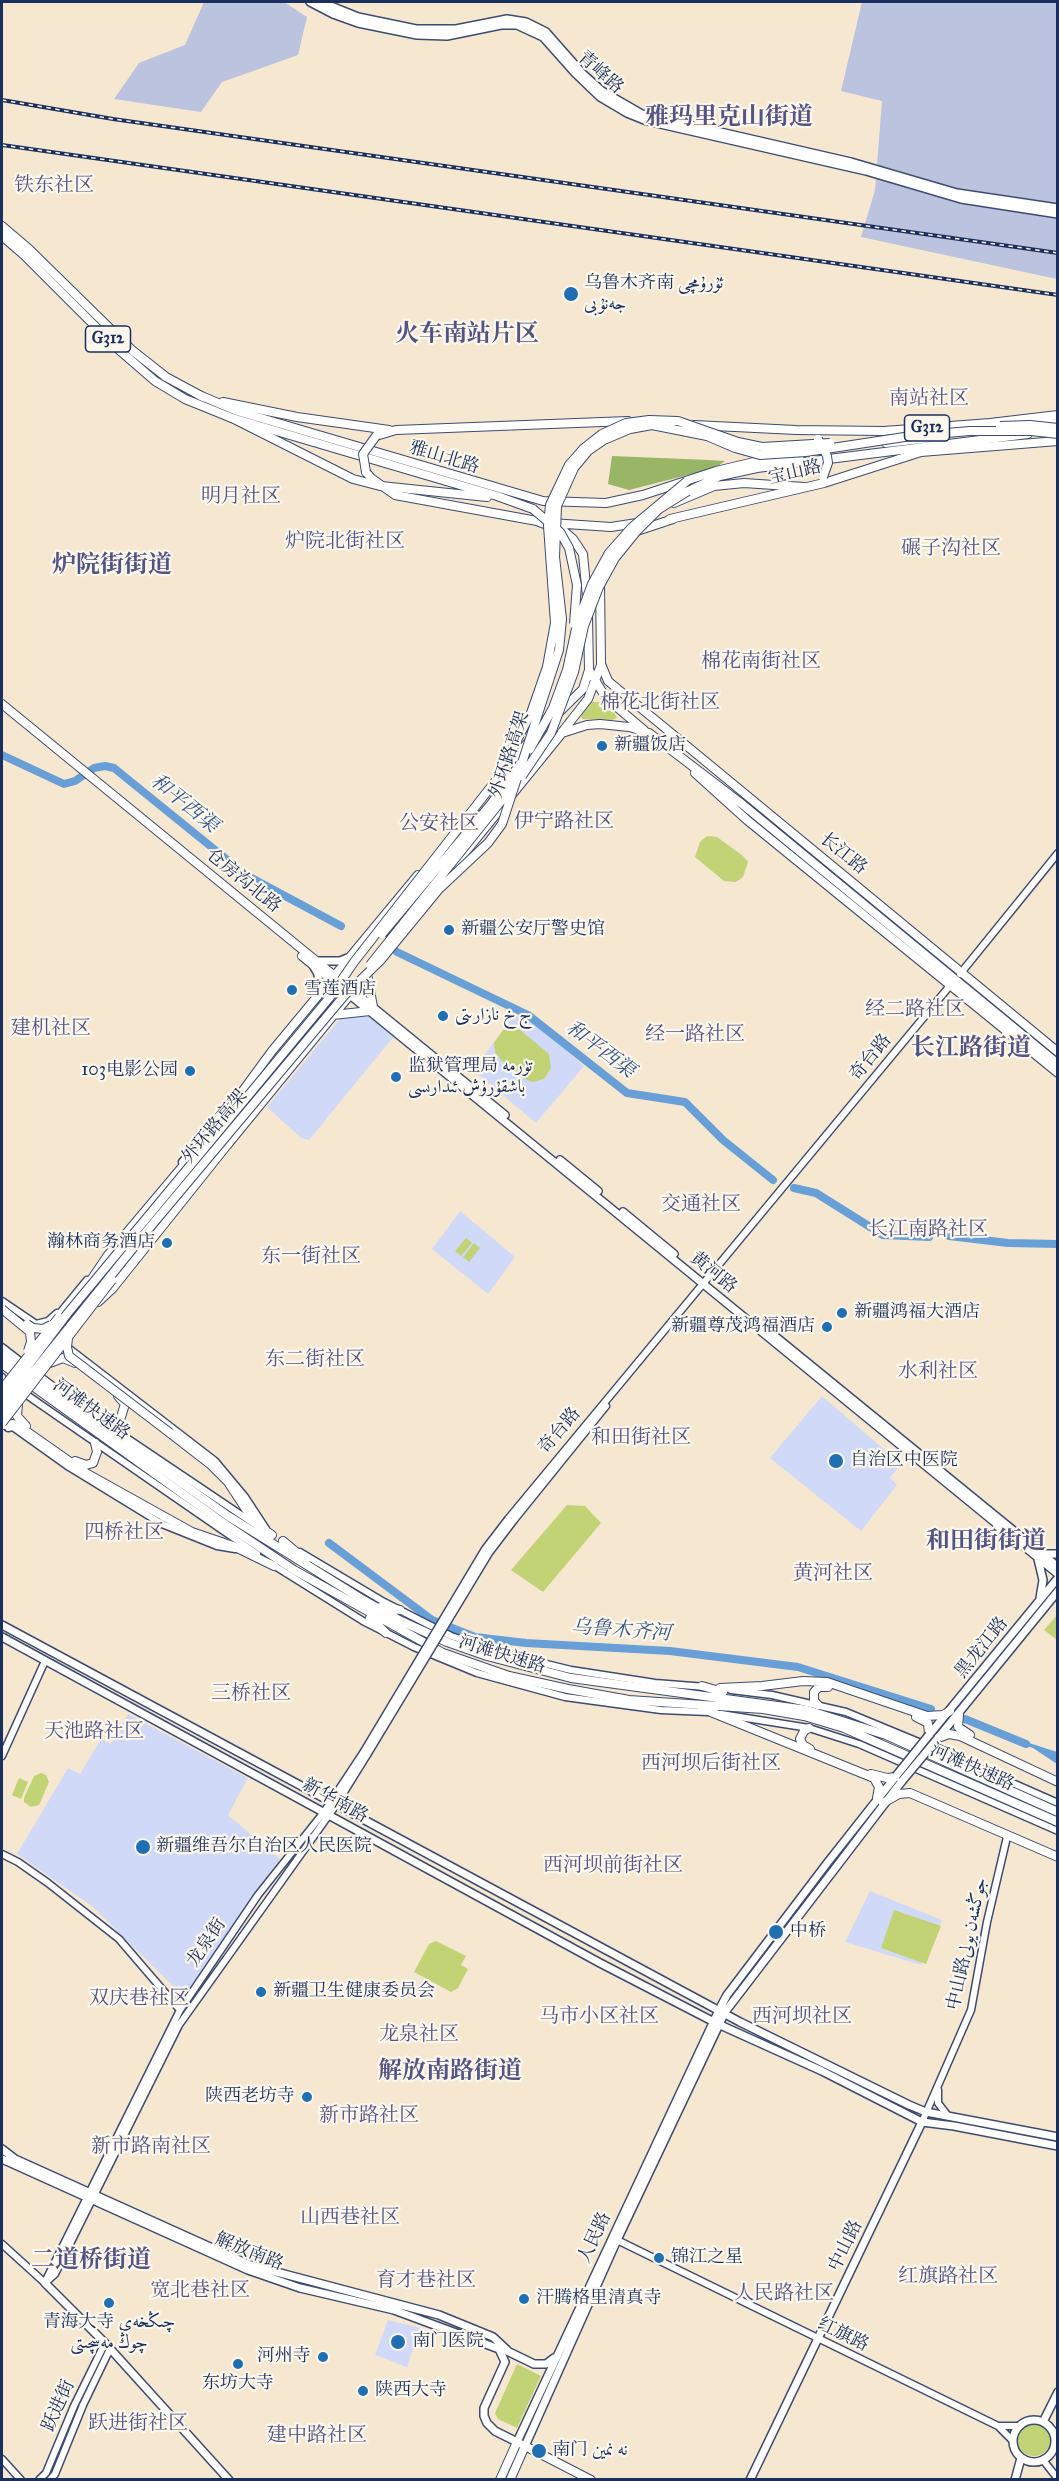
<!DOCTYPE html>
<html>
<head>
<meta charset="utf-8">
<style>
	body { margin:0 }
	#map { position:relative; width:1059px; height:2481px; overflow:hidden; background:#f6e7d1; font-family:"IM FELL Great Primer",serif }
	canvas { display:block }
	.frame { position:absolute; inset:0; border:3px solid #1b2f5e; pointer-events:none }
</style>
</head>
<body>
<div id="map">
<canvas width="1059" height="2481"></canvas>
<div class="frame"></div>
</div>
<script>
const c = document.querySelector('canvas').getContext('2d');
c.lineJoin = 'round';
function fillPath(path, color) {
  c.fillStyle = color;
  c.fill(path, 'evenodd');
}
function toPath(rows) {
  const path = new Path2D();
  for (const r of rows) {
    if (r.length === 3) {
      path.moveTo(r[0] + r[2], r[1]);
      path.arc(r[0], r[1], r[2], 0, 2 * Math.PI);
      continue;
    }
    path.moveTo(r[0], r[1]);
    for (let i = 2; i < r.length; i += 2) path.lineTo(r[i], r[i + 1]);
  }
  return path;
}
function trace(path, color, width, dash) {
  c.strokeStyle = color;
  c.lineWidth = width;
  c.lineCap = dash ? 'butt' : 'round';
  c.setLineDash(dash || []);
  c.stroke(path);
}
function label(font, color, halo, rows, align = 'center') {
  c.font = font + ' "IM FELL Great Primer",Amiri,"Noto Serif SC",serif';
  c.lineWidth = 4.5;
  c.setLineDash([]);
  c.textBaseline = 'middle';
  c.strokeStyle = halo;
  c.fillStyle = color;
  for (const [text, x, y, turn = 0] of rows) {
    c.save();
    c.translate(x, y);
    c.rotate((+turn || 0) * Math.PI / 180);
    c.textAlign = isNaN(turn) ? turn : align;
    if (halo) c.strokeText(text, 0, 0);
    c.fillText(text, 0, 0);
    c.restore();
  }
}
const built = toPath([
	[368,1013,395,1035,309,1140,301,1138,267,1107,340,1019],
	[523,1015,541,1028,584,1066,536,1123,473,1070,513,1017],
	[460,1211,515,1257,488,1294,432,1249],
	[822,1396,901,1464,890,1478,897,1485,861,1531,770,1458],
	[128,1714,248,1778,228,1815,280,1859,186,1993,179,1992,93,1907,17,1854,68,1768,80,1774,101,1739,111,1744],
	[870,1891,942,1920,921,1965,845,1942],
	[388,2320,420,2328,407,2367,375,2355]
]);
const industrial = toPath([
	[204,2,284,2,307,17,298,55,222,82,201,112,114,99,139,63,185,45],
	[862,2,1057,2,1057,279,861,237,875,190,882,101,841,91]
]);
const green = toPath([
	[592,702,603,702,614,712,617,718,612,720,582,719,581,715],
	[707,836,717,837,743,856,748,862,743,877,736,882,724,881,695,857,700,842],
	[514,1028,519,1029,549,1054,551,1068,544,1079,533,1082,524,1079,501,1060,495,1052,494,1043,503,1030],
	[466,1238,472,1243,461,1256,455,1251],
	[474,1243,480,1248,469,1262,463,1257],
	[567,1505,585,1506,601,1523,543,1592,511,1570],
	[1057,1615,1057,1640,1044,1630],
	[41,1773,46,1775,49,1782,39,1805,31,1807,24,1802,24,1798,34,1776],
	[19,1778,28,1782,21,1799,12,1795],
	[894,1910,941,1926,926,1964,881,1948],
	[436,1941,466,1956,461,1965,468,1969,458,1988,451,1992,414,1972,429,1944],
	[517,2364,541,2376,517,2428,498,2419,495,2413],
	[1034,2439,17]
]);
const forest = toPath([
	[612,456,709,460,725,461,715,468,629,490,608,484]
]);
const water = toPath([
	[1017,1739,1057,1752,1057,1764,1033,1748,1015,1742]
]);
const river = toPath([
	[2,755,64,784,75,781,94,768,105,766,114,768,246,875,341,926],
	[397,952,528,1015,627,1093,685,1102,723,1140,773,1180],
	[794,1188,816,1193,883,1235,929,1237],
	[949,1236,1008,1243,1058,1244],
	[329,1543,432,1620,475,1637,526,1643,670,1651,798,1667,931,1709],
	[965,1719,1026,1744]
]);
const tertiary = toPath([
	[960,974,1058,853],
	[182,1162,223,1113],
	[111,1283,146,1241],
	[2,1301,36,1324,48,1321,57,1313],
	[55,1319,87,1280],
	[2,1347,24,1364],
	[67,1347,215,1461,245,1497,266,1529],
	[37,1374,79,1406],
	[2,1382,2,1377],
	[21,1391,257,1554],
	[100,1420,253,1523],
	[8,1428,13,1427,69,1467,162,1524,217,1546,235,1549],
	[508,1519,953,982],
	[514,1520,606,1406],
	[300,1552,384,1602,451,1636,510,1655,571,1670,655,1683,706,1687],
	[270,1563,363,1621,414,1647,477,1673,565,1697,661,1710,708,1712],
	[731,1690,772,1695,846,1712,933,1748,1058,1803],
	[721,1714,809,1728,859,1744,1058,1831],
	[2,1756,45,1661],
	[2,1854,18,1862,48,1883,119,1939,180,2010],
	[938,2090,938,2103,948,2116],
	[922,2122,971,2010,987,1922,1007,1837],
	[615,2239,998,2426,1013,2441],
	[2,2244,45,2283],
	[46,2280,180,2010,258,1895,324,1812,363,1753],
	[45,2283,55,2274,179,2025,336,1805,367,1755],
	[998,2426,1020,2426],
	[1054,2433,1058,2432],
	[2,2459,21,2480],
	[1043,2460,1058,2479],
	[39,2480,46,2473,74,2406,105,2343],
	[50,2480,55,2474,83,2405,110,2349]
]);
const secondary = toPath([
	[310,2,333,14,358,23,417,35,447,36,501,25,517,25,543,37,575,73,600,97,627,113,647,121,866,171,961,199,1058,214],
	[321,2,358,17,416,29,456,29,507,19,526,22,546,32,583,74,602,91,642,114,851,162,957,193,1058,208],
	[317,961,340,961,350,957],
	[314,967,318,974,319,989,317,997],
	[353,991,505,1115],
	[350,995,1058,1574],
	[560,1160,598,1191],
	[623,1212,674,1254],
	[766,1329,1058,1567],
	[1042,1554,1058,1554],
	[1038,1559,1043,1580,1040,1598],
	[2,1625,740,2022,909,2105,926,2112,1058,2137],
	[2,1637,600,1963,718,2024,822,2071,922,2122,954,2126,1058,2146],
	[929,1735,1058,1578],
	[938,1738,1058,1591],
	[2,2149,15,2159,250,2265,439,2315,493,2337,507,2350],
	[2,2159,248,2270,300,2288,394,2310,499,2349,505,2362,484,2408,484,2416,487,2423,495,2431,525,2446,617,2240,725,2012,902,1781],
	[45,2283,105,2343,229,2480],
	[505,2350,534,2364,546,2364,554,2358],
	[1034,2441,21],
	[1043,2422,1058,2392],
	[517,2442,719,2010,727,1995,828,1862,896,1776],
	[750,2480,922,2122],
	[1015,2480,1021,2458]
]);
const primary = toPath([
	[2,226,29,249,133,351,166,377,203,397],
	[2,236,24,255,118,349,155,381,185,399,232,418,353,479,380,486],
	[223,402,297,417,389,430],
	[694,425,796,430,884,431,990,423,1058,415],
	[376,436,396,430,628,421],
	[366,472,371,478,395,495,537,521,565,532,573,539,583,554,587,597],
	[670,519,824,483,921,452,1058,441],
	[551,523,611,527,637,523],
	[637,531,673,519],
	[600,584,601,664,608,681,1058,1052],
	[589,670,606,698,644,730],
	[2,704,353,991],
	[542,729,583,689,589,670,588,618],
	[562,732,588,699,601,665],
	[695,773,747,820,1058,1073],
	[501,776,529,741],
	[437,887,562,733,587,725,600,724,629,727,649,733,742,804,1058,1064],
	[302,956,350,995],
	[367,974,373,1007],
	[333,1015,370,1011],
	[220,1122,272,1051,418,875],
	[228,1144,354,990],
	[500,2480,517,2442],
	[510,2480,525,2446,591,2480]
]);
const trunk = toPath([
	[199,395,237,411,543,501,606,503,643,495,716,471,754,462,800,455],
	[232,418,497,496,533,509],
	[1041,424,1058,423],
	[886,443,940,437],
	[381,486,487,497],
	[688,491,720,476,757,468,1028,434],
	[674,503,714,486,744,483,804,487],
	[87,1286,108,1255,220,1122],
	[98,1302,113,1288,228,1144],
	[2,1355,228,1516,360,1598,401,1621,447,1642,487,1656,571,1678,807,1710,886,1735,1058,1812],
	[2,1364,222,1522,294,1570,443,1653,509,1676,568,1689,629,1700,763,1709,804,1716,844,1728,1058,1822],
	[47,1364,63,1358,75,1363],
	[18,1404,17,1416,26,1426],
	[90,1414,104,1420,116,1420,121,1417,125,1404,118,1396],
	[2,1425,13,1424,19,1426,86,1473,192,1532,233,1546,274,1566],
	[170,1433,210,1464,228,1482,255,1523,272,1535],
	[75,1461,86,1465,93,1463,97,1452,95,1443],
	[283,1541,306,1560],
	[381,1607,400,1610],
	[370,1618,386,1633],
	[702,1686,723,1692],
	[720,1688,762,1686,803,1681,827,1682,927,1716,943,1715,950,1711],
	[818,1705,814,1701,814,1692,819,1687,828,1687],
	[701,1708,874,1778,879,1787,877,1798],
	[959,1715,958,1727,970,1735],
	[916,1717,928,1723,929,1735],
	[809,1728,804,1731,800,1739,803,1745,810,1749],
	[938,1738,949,1734,960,1736,1058,1782],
	[871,1774,887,1778,896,1777],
	[883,1803,899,1794,910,1793,1058,1857]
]);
const rail = toPath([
	[2,100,113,119,1058,253],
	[2,145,1058,295]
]);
const tertiaryBridge = toPath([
	[363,1753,485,1549,508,1519],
	[367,1755,489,1553,514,1520]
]);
const secondaryBridge = toPath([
	[896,1776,929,1735],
	[902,1781,938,1738]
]);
const primaryBridge = toPath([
	[818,439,827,456,828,463,823,477],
	[366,472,363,454,376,436]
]);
const trunkBridge = toPath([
	[1000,426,1030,425,1058,428],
	[533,509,560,532,569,548,577,585,574,624],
	[530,749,553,708,567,670,577,624,592,584,609,553,632,527,687,481],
	[522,776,551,733,574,672,584,626,599,587,615,558,636,532,659,509,688,491],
	[382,934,491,804,520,764],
	[370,965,514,785],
	[2,1309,30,1332,31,1342,28,1351],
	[27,1324,33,1328,43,1329,51,1325],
	[68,1338,67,1347,69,1356,170,1433],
	[2,1389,59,1317],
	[2,1400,67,1314,330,997,354,962,497,779,531,713,547,667,555,623,548,526,550,505,569,465,583,449,602,434,626,423,649,420,678,421,738,442,762,447,830,443],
	[2,1411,146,1232,344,996,380,961,439,889,488,843,502,824,559,650,562,619,555,557,557,506,574,468,588,451,604,440,630,429,652,425,707,436,735,448,760,455,806,452,911,436,970,431,1031,431,1058,434],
	[2,1423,112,1280]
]);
const markers = [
	[571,294,8,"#1f6fb2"],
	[602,746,6,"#1f6fb2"],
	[449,930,6,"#1f6fb2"],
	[292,990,6,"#1f6fb2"],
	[443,1016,6,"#1f6fb2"],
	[190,1071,6,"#1f6fb2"],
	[396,1077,6,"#1f6fb2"],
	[167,1243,6,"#1f6fb2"],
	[842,1313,6,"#1f6fb2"],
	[827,1327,6,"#1f6fb2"],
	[836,1461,8,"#1f6fb2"],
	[143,1847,8,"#1f6fb2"],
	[776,1932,8,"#1f6fb2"],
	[261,1992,6,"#1f6fb2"],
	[307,2097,6,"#1f6fb2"],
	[659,2258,6,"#1f6fb2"],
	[524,2299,6,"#1f6fb2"],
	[109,2303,6,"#1f6fb2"],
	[398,2342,8,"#1f6fb2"],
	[323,2357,6,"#1f6fb2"],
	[238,2364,6,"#1f6fb2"],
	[363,2391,6,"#1f6fb2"],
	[539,2451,8,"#1f6fb2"]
];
const shields = [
	[108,339,45],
	[927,428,45]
];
const shieldNames = [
	["G312",108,339],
	["G312",927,428]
];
const streetNames = [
	["青峰路",600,73,42],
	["雅山北路",444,458,17],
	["宝山路",795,473,-13],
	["外环路高架",510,755,-72],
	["长江路",843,854,39],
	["仓房沟北路",243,881,39],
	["奇台路",871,1058,-51],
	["外环路高架",215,1127,-50],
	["黄河路",713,1273,39],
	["河滩快速路",91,1410,36],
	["奇台路",560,1431,-50],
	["黑龙江路",982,1648,-51],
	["河滩快速路",502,1655,17],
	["河滩快速路",972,1768,24],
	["新华南路",335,1801,29],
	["龙泉街",207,1943,-56],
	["中山路جوڭشەن يولى",968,1944,-78],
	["人民路",595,2238,-65],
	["中山路",846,2246,-64],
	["解放南路",249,2252,22],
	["红旗路",843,2335,26],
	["跃进街",59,2406,-66]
];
const poiNames = [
	["乌鲁木齐南 ئۇرۇمچى",584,284],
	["جەنۇبى",584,305],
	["新疆饭店",614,746],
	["新疆公安厅警史馆",461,930],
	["雪莲酒店",304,990],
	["ج خ نازارىتى",455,1016],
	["监狱管理局 تۈرمە",408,1067],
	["باشقۇرۇش ئىدارىسى",408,1088],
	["103电影公园",178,1071,"right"],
	["瀚林商务酒店",155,1243,"right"],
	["新疆鸿福大酒店",854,1313],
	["新疆尊茂鸿福酒店",815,1327,"right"],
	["自治区中医院",850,1461],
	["新疆维吾尔自治区人民医院",156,1847],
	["中桥",790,1932],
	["新疆卫生健康委员会",273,1992],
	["陕西老坊寺",295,2097,"right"],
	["锦江之星",671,2258],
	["汗腾格里清真寺",536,2299],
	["青海大寺 چىڭخەي",109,2323,"center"],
	["چوڭ مەسچىتى",109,2344,"center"],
	["南门医院",412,2342],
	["河州寺",311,2357,"right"],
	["东坊大寺",238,2384,"center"],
	["陕西大寺",375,2391],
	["南门 نە نمين",552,2451]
];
const neighbourhoodNames = [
	["铁东社区",54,186],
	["南站社区",929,399],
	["明月社区",241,497],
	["炉院北街社区",345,542],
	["碾子沟社区",951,549],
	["棉花南街社区",761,662],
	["棉花北街社区",660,703],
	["伊宁路社区",564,822],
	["公安社区",439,824],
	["经二路社区",915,1010],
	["建机社区",51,1029],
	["经一路社区",695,1035],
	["交通社区",701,1205],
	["长江南路社区",928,1230],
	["东一街社区",311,1257],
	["东二街社区",315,1360],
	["水利社区",938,1372],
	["和田街社区",641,1438],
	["四桥社区",124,1533],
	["黄河社区",833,1574],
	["三桥社区",251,1694],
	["天池路社区",94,1732],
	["西河坝后街社区",711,1764],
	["西河坝前街社区",613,1866],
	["双庆巷社区",139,1999],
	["马市小区社区",599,2017],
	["西河坝社区",802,2017],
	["龙泉社区",419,2035],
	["新市路社区",369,2116],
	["新市路南社区",151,2147],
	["山西巷社区",350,2218],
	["红旗路社区",948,2277],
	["育才巷社区",426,2281],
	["宽北巷社区",200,2291],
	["人民路社区",784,2294],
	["跃进街社区",138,2424],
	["建中路社区",317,2436]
];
const waterNames = [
	["和平西渠",184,804,39],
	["和平西渠",600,1050,37],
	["乌鲁木齐河",621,1631,4]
];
const districtNames = [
	["雅玛里克山街道",729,118],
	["火车南站片区",467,335],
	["炉院街街道",112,566],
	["长江路街道",971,1049],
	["和田街街道",986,1542],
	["解放南路街道",450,2072],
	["二道桥街道",91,2261]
];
fillPath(built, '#d1d9f9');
fillPath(industrial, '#bbc3de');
fillPath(green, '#c2d375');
fillPath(forest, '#99b566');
fillPath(water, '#689fd6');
trace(river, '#689fd6', 8);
trace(tertiary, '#3c4b6f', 9);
trace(secondary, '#3c4b6f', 10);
trace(primary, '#3c4b6f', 10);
trace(trunk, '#3c4b6f', 10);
trace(tertiary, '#fff', 6);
trace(secondary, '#fff', 7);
trace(primary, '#fff', 8);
trace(trunk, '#fff', 8);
trace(rail, '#1b2f5e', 4);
trace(rail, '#fbf7ec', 1.5, [4.5]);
trace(tertiaryBridge, '#3c4b6f', 9, []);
trace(secondaryBridge, '#3c4b6f', 10, []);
trace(primaryBridge, '#3c4b6f', 10, []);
trace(trunkBridge, '#3c4b6f', 10, []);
trace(tertiaryBridge, '#fff', 6);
trace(secondaryBridge, '#fff', 7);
trace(primaryBridge, '#fff', 8);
trace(trunkBridge, '#fff', 8);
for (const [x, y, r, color] of markers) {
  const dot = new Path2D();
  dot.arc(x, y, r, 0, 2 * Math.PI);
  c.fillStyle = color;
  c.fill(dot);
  trace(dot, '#fbf7ec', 2);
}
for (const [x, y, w] of shields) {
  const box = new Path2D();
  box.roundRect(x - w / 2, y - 13, w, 26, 4.5);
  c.fillStyle = '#fbf7ec';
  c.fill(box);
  trace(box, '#1b2f5e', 1.5);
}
label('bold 16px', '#1b2f5e', null, shieldNames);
label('18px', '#1b2f5e', '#fbf7ec', streetNames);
label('18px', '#1b2f5e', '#fbf7ec', poiNames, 'left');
label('20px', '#535384', '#fbf7ec', neighbourhoodNames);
label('italic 20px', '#365688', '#fbf7ec', waterNames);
label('bold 24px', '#535384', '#fbf7ec', districtNames);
</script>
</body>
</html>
